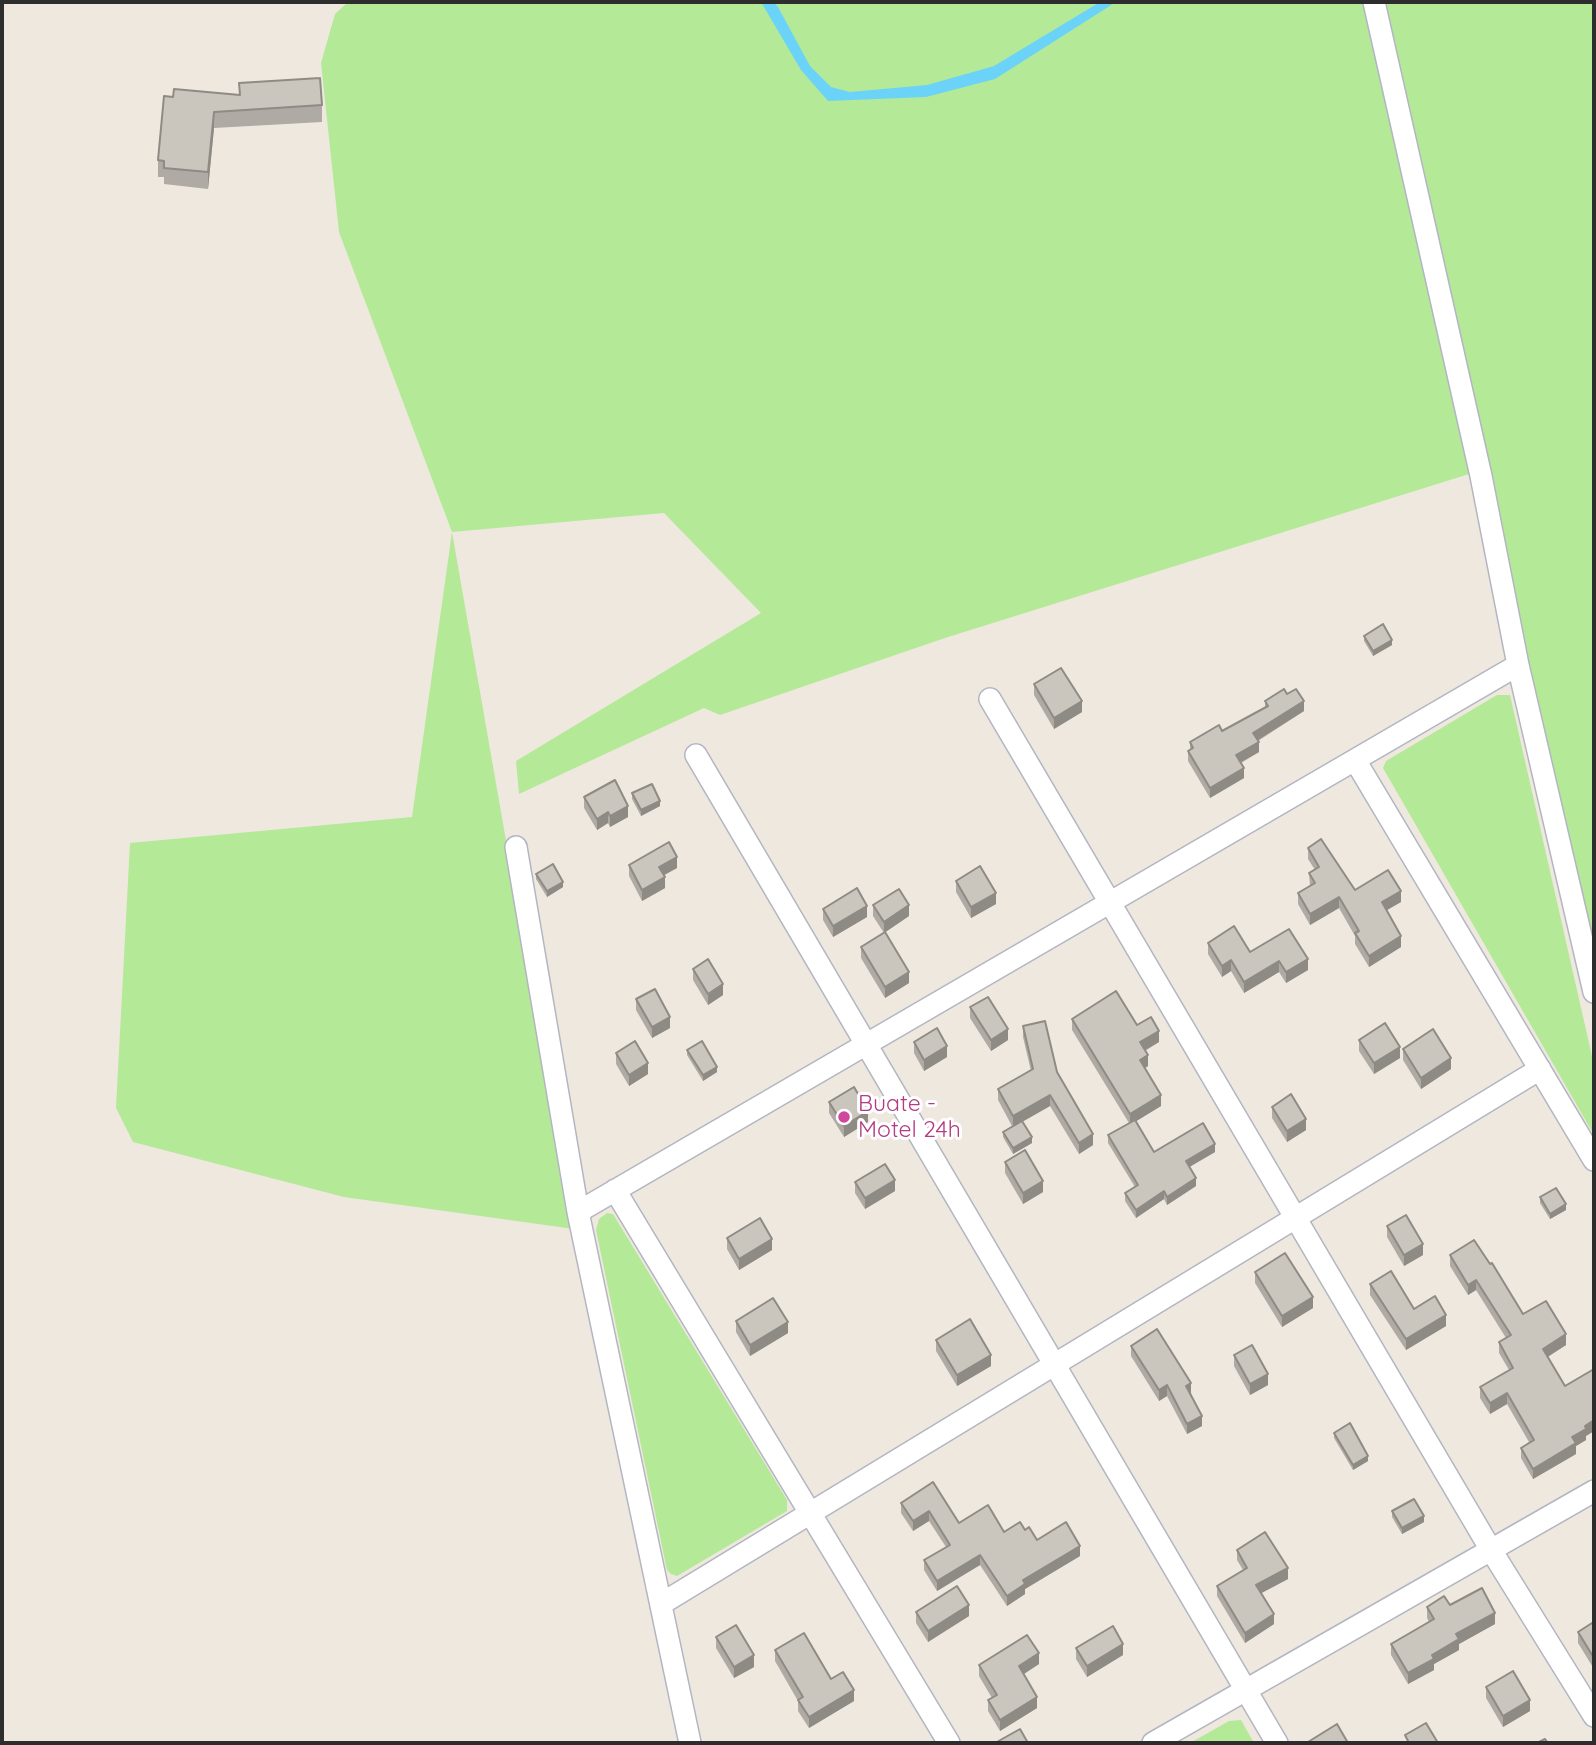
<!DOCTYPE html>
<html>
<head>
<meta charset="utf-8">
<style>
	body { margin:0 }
	#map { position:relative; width:1596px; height:1745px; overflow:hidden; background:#efe8df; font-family:Quicksand,sans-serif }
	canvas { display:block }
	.frame { position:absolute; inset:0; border:4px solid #2d2d2d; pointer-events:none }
</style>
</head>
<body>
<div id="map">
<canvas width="1596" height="1745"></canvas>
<div class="frame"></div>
</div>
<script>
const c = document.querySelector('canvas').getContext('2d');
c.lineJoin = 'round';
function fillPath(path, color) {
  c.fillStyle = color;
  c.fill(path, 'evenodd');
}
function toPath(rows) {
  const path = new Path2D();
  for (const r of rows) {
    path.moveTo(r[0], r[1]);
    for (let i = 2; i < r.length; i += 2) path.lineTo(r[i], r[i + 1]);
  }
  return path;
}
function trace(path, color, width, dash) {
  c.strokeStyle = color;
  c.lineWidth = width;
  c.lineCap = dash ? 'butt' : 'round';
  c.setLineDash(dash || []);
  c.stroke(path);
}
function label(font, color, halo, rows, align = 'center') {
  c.font = font + ' Quicksand,sans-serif';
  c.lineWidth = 6;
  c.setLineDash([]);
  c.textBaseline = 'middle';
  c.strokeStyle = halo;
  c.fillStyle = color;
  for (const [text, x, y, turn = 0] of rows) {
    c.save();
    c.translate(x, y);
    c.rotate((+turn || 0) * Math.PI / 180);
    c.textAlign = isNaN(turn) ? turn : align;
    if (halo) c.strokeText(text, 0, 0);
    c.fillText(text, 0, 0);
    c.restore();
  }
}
const green = toPath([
	[348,2,1377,2,1469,474,945,638,720,715,704,708,519,794,516,761,761,613,664,513,452,532,574,1229,344,1197,133,1142,116,1108,130,843,412,817,452,532,339,232,321,63,335,14],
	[1381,2,1594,2,1594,957,1528,668],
	[1497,695,1510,695,1594,1065,1594,1135,1383,768,1386,761],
	[607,1213,613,1214,787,1500,787,1511,677,1576,671,1574,667,1570,596,1230,599,1219],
	[1241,1720,1254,1743,1190,1743,1229,1721]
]);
const water = toPath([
	[761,2,774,2,778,7,810,66,831,87,850,92,927,85,994,66,1100,2,1116,2,995,79,926,97,828,101,801,70]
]);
const street = toPath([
	[1374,2,1481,476,1518,665,1594,992],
	[990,699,1491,1550,1594,1716],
	[696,755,1277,1743],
	[1355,760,1594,1160],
	[516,847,578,1212,690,1743],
	[615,1190,949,1743],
	[578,1212,1518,665],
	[661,1604,1540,1069],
	[1153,1743,1594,1491]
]);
const wall = toPath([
	[239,83,322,105,322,122,214,128,208,189,164,184,164,177,158,177,158,160,173,97,239,95],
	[1364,636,1392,645,1373,656,1364,641],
	[1034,684,1082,712,1054,729,1034,695],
	[1287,694,1304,711,1258,741,1259,752,1241,763,1244,778,1210,798,1188,761,1188,751,1190,750,1190,742,1222,731,1265,707,1265,701],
	[632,793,660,806,641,816,632,799],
	[584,797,628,817,610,827,608,823,597,830,584,808],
	[1308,848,1355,890,1401,902,1386,910,1401,947,1369,967,1355,944,1355,936,1339,908,1310,925,1298,904,1298,893,1310,886,1309,873,1315,870,1308,859],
	[629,865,677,868,663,875,665,888,642,901,629,876],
	[536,874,563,887,547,897,536,879],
	[956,881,996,904,971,918,956,892],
	[873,905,909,916,884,933,873,916],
	[823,909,867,917,833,937,823,920],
	[1208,943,1250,952,1308,970,1286,983,1279,972,1244,993,1231,971,1222,977,1208,954],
	[861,947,909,983,885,998,861,958],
	[693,969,723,995,708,1005,693,980],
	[636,999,670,1028,652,1038,636,1010],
	[970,1007,1008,1040,991,1051,970,1018],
	[1072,1019,1137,1025,1159,1042,1145,1051,1148,1066,1145,1068,1161,1106,1136,1121,1154,1152,1215,1152,1189,1167,1196,1186,1167,1205,1164,1199,1136,1218,1125,1201,1125,1193,1135,1187,1108,1143,1108,1135,1129,1123,1072,1030],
	[1023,1026,1057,1072,1093,1145,1079,1154,1050,1106,1022,1122,1032,1143,1013,1154,1003,1137,1003,1132,1012,1126,998,1100,998,1089,1031,1071,1023,1037],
	[1359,1040,1400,1058,1374,1074,1359,1051],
	[914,1042,947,1057,924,1071,914,1053],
	[1403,1049,1451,1069,1421,1089,1403,1060],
	[687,1050,717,1072,703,1081,687,1055],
	[616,1053,648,1074,629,1086,616,1064],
	[829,1102,868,1122,844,1137,829,1113],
	[1272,1107,1306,1130,1287,1142,1272,1118],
	[1005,1162,1043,1192,1023,1204,1005,1173],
	[855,1182,895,1191,865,1209,855,1193],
	[1540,1197,1566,1210,1550,1219,1540,1203],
	[1387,1226,1423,1255,1404,1266,1387,1237],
	[727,1238,772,1250,739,1270,727,1249],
	[1450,1255,1523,1314,1566,1345,1547,1357,1565,1386,1594,1369,1594,1431,1586,1436,1586,1440,1576,1446,1576,1454,1533,1479,1521,1458,1521,1448,1529,1442,1507,1404,1490,1414,1480,1398,1480,1387,1509,1370,1499,1353,1499,1342,1506,1338,1476,1290,1468,1295,1450,1266],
	[1255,1272,1313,1308,1282,1327,1255,1283],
	[1370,1284,1414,1309,1446,1326,1406,1350,1370,1295],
	[736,1321,788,1333,750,1356,736,1332],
	[936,1340,991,1366,957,1386,936,1351],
	[1131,1346,1191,1393,1202,1426,1187,1434,1167,1396,1159,1401,1131,1356],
	[1234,1355,1268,1385,1250,1395,1234,1366],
	[1334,1433,1368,1461,1353,1470,1334,1438],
	[933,1482,959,1523,1004,1532,1025,1530,1037,1540,1080,1556,1025,1589,1025,1594,1007,1606,980,1565,937,1591,924,1570,924,1560,946,1547,929,1521,913,1531,901,1513,901,1503],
	[1392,1511,1424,1522,1402,1534,1392,1517],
	[1237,1550,1288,1579,1261,1593,1274,1624,1245,1643,1217,1596,1217,1586,1243,1570,1237,1560],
	[1450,1605,1495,1624,1459,1644,1459,1650,1434,1664,1434,1670,1408,1684,1391,1655,1391,1644,1429,1622,1427,1618,1427,1607],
	[916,1612,969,1616,928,1642,916,1623],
	[1594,1626,1594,1669,1578,1643,1578,1632],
	[716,1637,754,1667,734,1678,716,1648],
	[1076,1648,1123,1655,1087,1677,1076,1659],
	[775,1650,831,1679,854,1701,809,1728,798,1711,798,1701,775,1661],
	[1039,1664,1024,1674,1037,1708,1000,1731,988,1711,988,1700,992,1698,979,1676,979,1665],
	[1486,1687,1530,1711,1503,1727,1486,1698]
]);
const shadedWall = toPath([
	[214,112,214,128,208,189,208,172],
	[1392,640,1392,645,1373,656,1373,651],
	[1082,701,1082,712,1054,729,1054,718],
	[1304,701,1304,711,1253,743,1253,733],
	[1259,742,1259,752,1236,765,1236,755],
	[1244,768,1244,778,1210,798,1210,788],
	[660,801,660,806,641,816,641,810],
	[628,806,628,817,610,827,610,816],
	[608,812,608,823,597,830,597,819],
	[677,857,677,868,659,878,659,867],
	[665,877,665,888,642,901,642,890],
	[563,882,563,887,547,897,547,891],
	[1401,891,1401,902,1382,913,1382,902],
	[996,893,996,904,971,918,971,907],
	[1339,897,1339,908,1310,925,1310,914],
	[909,905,909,916,884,933,884,922],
	[867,906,867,917,833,937,833,926],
	[1401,936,1401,947,1369,967,1369,956],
	[1308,959,1308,970,1286,983,1286,972],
	[1231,960,1231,971,1222,977,1222,966],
	[1279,961,1279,972,1244,993,1244,982],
	[909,972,909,983,885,998,885,987],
	[723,984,723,995,708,1005,708,994],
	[670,1017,670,1028,652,1038,652,1027],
	[1008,1029,1008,1040,991,1051,991,1040],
	[1159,1031,1159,1042,1140,1053,1140,1042],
	[947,1046,947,1057,924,1071,924,1060],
	[1400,1047,1400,1058,1374,1074,1374,1063],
	[1148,1055,1148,1066,1140,1071,1140,1060],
	[1451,1058,1451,1069,1421,1089,1421,1078],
	[648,1063,648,1074,629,1086,629,1075],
	[717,1067,717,1072,703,1081,703,1075],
	[1050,1095,1050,1106,1013,1127,1013,1116],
	[1161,1095,1161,1106,1130,1125,1130,1114],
	[868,1111,868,1122,844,1137,844,1126],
	[1306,1119,1306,1130,1287,1142,1287,1131],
	[1093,1134,1093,1145,1079,1154,1079,1143],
	[1032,1137,1032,1143,1013,1154,1013,1148],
	[1215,1144,1215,1152,1186,1169,1186,1161],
	[1196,1178,1196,1186,1167,1205,1167,1197],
	[895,1180,895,1191,865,1209,865,1198],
	[1043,1181,1043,1192,1023,1204,1023,1193],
	[1164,1191,1164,1199,1136,1218,1136,1210],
	[1566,1204,1566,1210,1550,1219,1550,1214],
	[772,1239,772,1250,739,1270,739,1259],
	[1423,1244,1423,1255,1404,1266,1404,1255],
	[1476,1280,1476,1290,1468,1295,1468,1285],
	[1313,1297,1313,1308,1282,1327,1282,1316],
	[1446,1315,1446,1326,1406,1350,1406,1339],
	[788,1322,788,1333,750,1356,750,1345],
	[1566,1334,1566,1345,1543,1360,1543,1349],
	[991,1355,991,1366,957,1386,957,1375],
	[1268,1374,1268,1385,1250,1395,1250,1384],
	[1191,1383,1191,1393,1186,1396,1186,1386],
	[1167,1385,1167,1396,1159,1401,1159,1390],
	[1507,1393,1507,1404,1490,1414,1490,1403],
	[1202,1416,1202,1426,1187,1434,1187,1424],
	[1594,1420,1594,1431,1586,1436,1586,1440,1576,1446,1576,1454,1533,1479,1533,1469,1572,1437,1585,1426],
	[1368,1456,1368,1461,1353,1470,1353,1465],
	[929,1511,929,1521,913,1531,913,1521],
	[1424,1516,1424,1522,1402,1534,1402,1528],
	[1080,1546,1080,1556,1025,1589,1025,1594,1007,1606,1007,1596,1023,1580],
	[980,1555,980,1565,937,1591,937,1581],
	[1288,1568,1288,1579,1256,1596,1256,1585],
	[969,1605,969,1616,928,1642,928,1631],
	[1495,1613,1495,1624,1459,1644,1459,1650,1434,1664,1434,1670,1408,1684,1408,1673,1456,1634],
	[1274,1614,1274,1624,1245,1643,1245,1633],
	[1123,1644,1123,1655,1087,1677,1087,1666],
	[1039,1653,1039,1664,1019,1677,1019,1666],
	[754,1655,754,1667,734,1678,734,1667],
	[854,1690,854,1701,809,1728,809,1717],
	[1037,1697,1037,1708,1000,1731,1000,1720],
	[1530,1700,1530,1711,1503,1727,1503,1716]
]);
const building = toPath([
	[320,78,322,105,214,112,208,172,164,168,164,161,158,160,164,96,173,97,174,89,240,95,239,83,320,78],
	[1383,624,1392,640,1373,651,1364,636,1383,624],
	[1061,668,1082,701,1054,718,1034,684,1061,668],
	[1284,689,1287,694,1296,689,1304,701,1253,733,1259,742,1236,755,1244,768,1210,788,1188,751,1193,748,1190,742,1219,725,1222,731,1268,706,1265,701,1284,689],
	[615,780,628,806,610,816,608,812,597,819,584,797,615,780],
	[652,784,660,801,641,810,632,793,652,784],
	[1321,839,1355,890,1388,870,1401,891,1382,902,1401,936,1369,956,1355,933,1359,931,1339,897,1310,914,1298,893,1315,883,1309,873,1319,867,1308,848,1321,839],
	[669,842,677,857,659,867,665,877,642,890,629,865,669,842],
	[553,864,563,882,547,891,536,874,553,864],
	[980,866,996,893,971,907,956,881,980,866],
	[857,888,867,906,833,926,823,909,857,888],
	[899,889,909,905,884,922,873,905,899,889],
	[1234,926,1250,952,1289,929,1308,959,1286,972,1279,961,1244,982,1231,960,1222,966,1208,943,1234,926],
	[885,932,909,972,885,987,861,947,885,932],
	[708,959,723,984,708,994,693,969,708,959],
	[655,989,670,1017,652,1027,636,999,655,989],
	[1116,991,1137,1025,1151,1017,1159,1031,1140,1042,1148,1055,1140,1060,1161,1095,1130,1114,1072,1019,1116,991],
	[988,997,1008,1029,991,1040,970,1007,988,997],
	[1045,1021,1057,1072,1093,1134,1079,1143,1050,1095,1013,1116,998,1089,1033,1069,1023,1026,1045,1021],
	[1385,1023,1400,1047,1374,1063,1359,1040,1385,1023],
	[937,1028,947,1046,924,1060,914,1042,937,1028],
	[1433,1029,1451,1058,1421,1078,1403,1049,1433,1029],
	[635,1041,648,1063,629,1075,616,1053,635,1041],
	[702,1041,717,1067,703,1075,687,1050,702,1041],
	[854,1087,868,1111,844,1126,829,1102,854,1087],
	[1291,1094,1306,1119,1287,1131,1272,1107,1291,1094],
	[1135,1120,1154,1152,1203,1123,1215,1144,1186,1161,1196,1178,1167,1197,1164,1191,1136,1210,1125,1193,1138,1185,1108,1135,1135,1120],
	[1022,1121,1032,1137,1013,1148,1003,1132,1022,1121],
	[1025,1150,1043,1181,1023,1193,1005,1162,1025,1150],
	[885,1164,895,1180,865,1198,855,1182,885,1164],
	[1556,1188,1566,1204,1550,1214,1540,1197,1556,1188],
	[1406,1215,1423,1244,1404,1255,1387,1226,1406,1215],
	[760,1218,772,1239,739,1259,727,1238,760,1218],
	[1474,1240,1490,1264,1492,1263,1523,1314,1546,1301,1566,1334,1543,1349,1565,1386,1594,1369,1594,1420,1585,1426,1586,1429,1572,1437,1576,1443,1533,1469,1521,1448,1534,1440,1507,1393,1490,1403,1480,1387,1513,1368,1499,1342,1511,1335,1476,1280,1468,1285,1450,1255,1474,1240],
	[1285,1253,1313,1297,1282,1316,1255,1272,1285,1253],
	[1391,1271,1414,1309,1435,1296,1446,1315,1406,1339,1370,1284,1391,1271],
	[773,1298,788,1322,750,1345,736,1321,773,1298],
	[970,1319,991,1355,957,1375,936,1340,970,1319],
	[1157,1329,1191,1383,1186,1386,1202,1416,1187,1424,1167,1385,1159,1390,1131,1346,1157,1329],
	[1252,1345,1268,1374,1250,1384,1234,1355,1252,1345],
	[1350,1423,1368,1456,1353,1465,1334,1433,1350,1423],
	[933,1482,959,1523,988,1505,1004,1532,1020,1522,1025,1530,1029,1527,1037,1540,1066,1522,1080,1546,1023,1580,1025,1584,1007,1596,980,1555,937,1581,924,1560,950,1545,929,1511,913,1521,901,1503,933,1482],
	[1414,1499,1424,1516,1402,1528,1392,1511,1414,1499],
	[1265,1532,1288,1568,1256,1585,1274,1614,1245,1633,1217,1586,1247,1568,1237,1550,1265,1532],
	[957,1586,969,1605,928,1631,916,1612,957,1586],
	[1482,1588,1495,1613,1456,1634,1459,1639,1432,1655,1434,1659,1408,1673,1391,1644,1434,1619,1427,1607,1444,1596,1450,1605,1482,1588],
	[1592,1623,1594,1626,1594,1658,1578,1632,1592,1623],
	[736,1625,754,1655,734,1667,716,1637,736,1625],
	[1113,1626,1123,1644,1087,1666,1076,1648,1113,1626],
	[804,1633,831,1679,843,1672,854,1690,809,1717,798,1700,803,1697,775,1650,804,1633],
	[1027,1635,1039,1653,1019,1666,1037,1697,1000,1720,988,1700,997,1695,979,1665,1027,1635],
	[1513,1671,1530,1700,1503,1716,1486,1687,1513,1671],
	[1426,1723,1438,1743,1409,1743,1405,1735,1426,1723],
	[1337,1724,1348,1743,1309,1743,1308,1742,1337,1724],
	[1020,1729,1028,1743,995,1743,1020,1729],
	[1545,1739,1548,1743,1537,1743,1545,1739]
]);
const markers = [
	[844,1117,7,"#d1479c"]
];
const hotelNames = [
	["Buate -",858,1104],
	["Motel 24h",858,1130]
];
fillPath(green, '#b4e998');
fillPath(water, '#6cd3f8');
trace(street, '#b3b6c2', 24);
trace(street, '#fff', 21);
fillPath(wall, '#afaaa3');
fillPath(shadedWall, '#8e8b84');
fillPath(building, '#cbc6bd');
trace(building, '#8e8b84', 2);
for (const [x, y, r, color] of markers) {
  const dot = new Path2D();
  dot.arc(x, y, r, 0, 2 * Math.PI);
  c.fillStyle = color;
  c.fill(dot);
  trace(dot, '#fff', 2.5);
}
label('23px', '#b23c85', '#fff', hotelNames, 'left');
</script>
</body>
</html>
